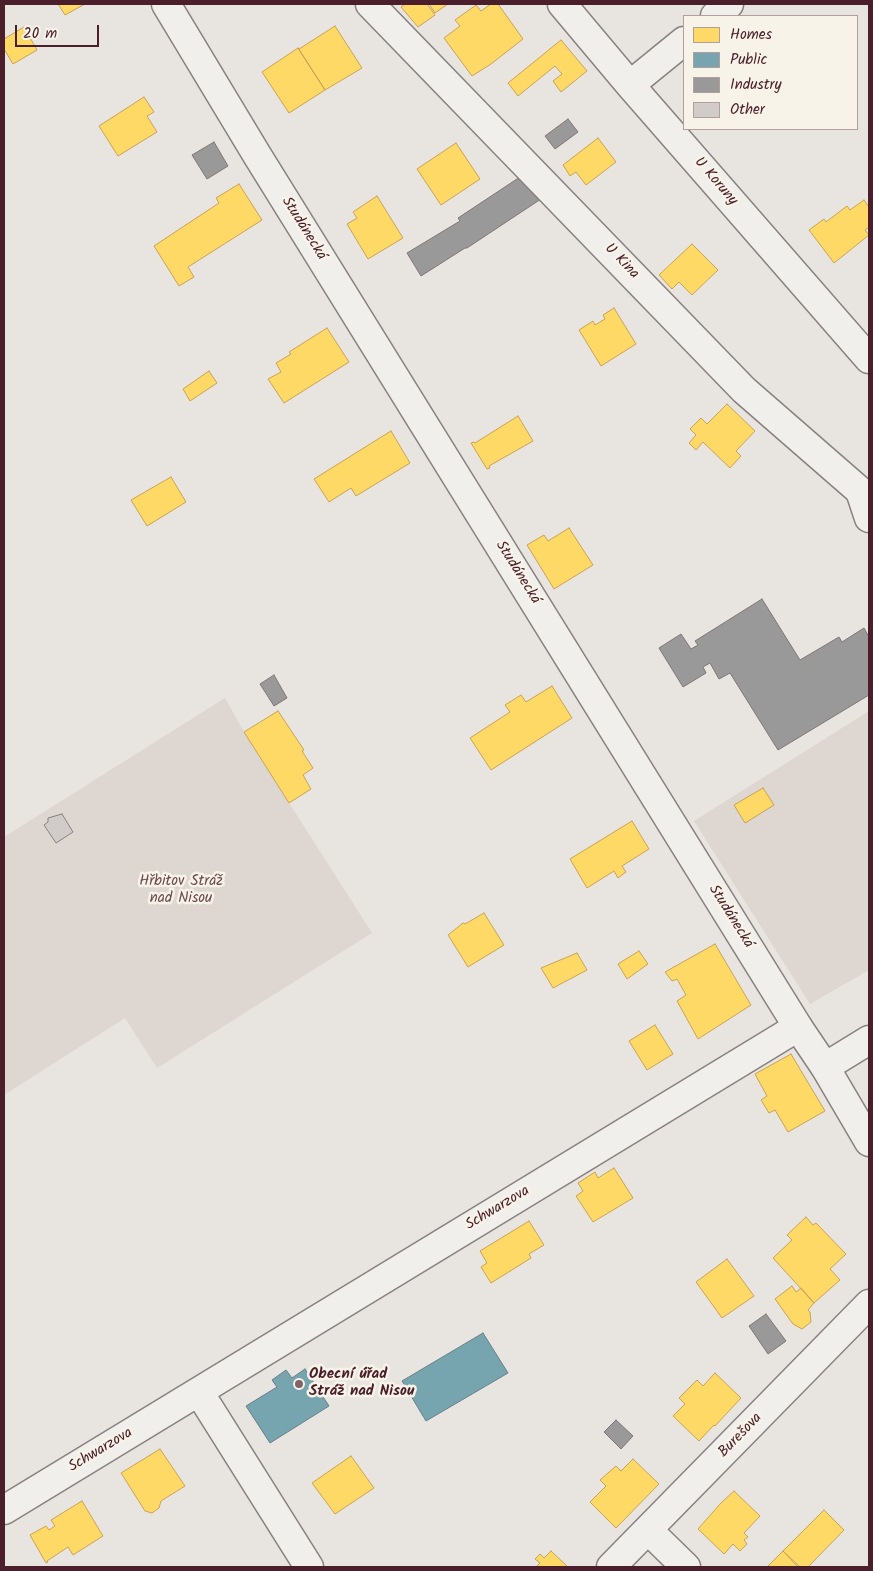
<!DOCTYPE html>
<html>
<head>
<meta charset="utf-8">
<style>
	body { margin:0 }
	#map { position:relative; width:873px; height:1571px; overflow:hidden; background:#e8e5e0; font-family:Kalam,sans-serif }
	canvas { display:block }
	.frame { position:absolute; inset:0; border:5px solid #4a1f2b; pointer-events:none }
	.legend { position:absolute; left:683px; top:15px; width:175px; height:115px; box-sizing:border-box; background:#f7f3e8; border:1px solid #b29e9c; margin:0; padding:6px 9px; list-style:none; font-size:15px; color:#4a1f2b }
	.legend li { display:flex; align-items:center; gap:10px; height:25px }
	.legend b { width:25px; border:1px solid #b29e9c }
	.scale { position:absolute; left:15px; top:25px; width:84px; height:22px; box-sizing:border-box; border:2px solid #4a1f2b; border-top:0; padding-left:6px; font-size:15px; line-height:18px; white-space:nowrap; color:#4a1f2b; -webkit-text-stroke:4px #f7f3e8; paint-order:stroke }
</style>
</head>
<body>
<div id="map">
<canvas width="873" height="1571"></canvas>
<div class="frame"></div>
<ul class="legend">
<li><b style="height:14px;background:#ffd966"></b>Homes</li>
<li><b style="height:14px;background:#76a5af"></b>Public</li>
<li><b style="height:14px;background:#999"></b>Industry</li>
<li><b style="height:14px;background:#d1ccc9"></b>Other</li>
</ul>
<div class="scale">20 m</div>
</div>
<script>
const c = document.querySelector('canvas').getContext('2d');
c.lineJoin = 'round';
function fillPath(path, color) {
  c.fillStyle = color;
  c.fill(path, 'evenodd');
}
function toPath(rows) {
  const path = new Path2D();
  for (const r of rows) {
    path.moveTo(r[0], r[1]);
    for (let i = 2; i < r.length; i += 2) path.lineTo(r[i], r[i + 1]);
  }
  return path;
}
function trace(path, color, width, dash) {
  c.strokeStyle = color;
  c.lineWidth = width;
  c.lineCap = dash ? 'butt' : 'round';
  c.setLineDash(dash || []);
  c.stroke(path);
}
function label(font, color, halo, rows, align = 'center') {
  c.font = font + ' Kalam,sans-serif';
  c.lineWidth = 5;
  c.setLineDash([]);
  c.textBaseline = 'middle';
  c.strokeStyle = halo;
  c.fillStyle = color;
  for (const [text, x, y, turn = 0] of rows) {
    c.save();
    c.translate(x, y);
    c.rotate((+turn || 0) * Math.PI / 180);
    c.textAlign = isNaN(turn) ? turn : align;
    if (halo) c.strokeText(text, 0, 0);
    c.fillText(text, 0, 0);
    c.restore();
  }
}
const green = toPath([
	[225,698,244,732,372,933,157,1068,125,1018,4,1095,4,837],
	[869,711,869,970,810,1004,694,821]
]);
const homes = toPath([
	[58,4,85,4,65,15,58,4],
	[405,4,427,4,435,15,418,27,401,7,405,4],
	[429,4,448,4,435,13,429,4],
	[491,4,498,4,523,39,491,64,472,76,444,38,460,26,455,20,476,5,481,11,491,4],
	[335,26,362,68,325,90,298,48,299,49,335,26],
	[24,27,37,50,13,64,4,49,4,39,24,27],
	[561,40,587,71,561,92,553,81,562,74,555,66,518,96,508,83,561,40],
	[298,48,325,90,289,113,262,72,298,48],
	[144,97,154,112,147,116,157,132,118,156,99,126,144,97],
	[598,138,616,162,586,185,576,172,570,176,563,165,598,138],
	[456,143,480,179,441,205,417,169,456,143],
	[239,184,262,220,188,267,194,277,179,286,154,246,219,203,216,198,239,184],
	[377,196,403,238,368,259,347,224,357,218,353,212,377,196],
	[864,200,869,207,869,227,865,230,869,235,834,263,809,230,824,219,826,222,847,206,850,210,864,200],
	[692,244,718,270,692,295,679,282,672,289,659,275,692,244],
	[614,308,636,344,601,366,579,330,593,321,595,325,605,319,603,315,614,308],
	[327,328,349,362,284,403,268,379,281,372,276,363,291,354,289,352,327,328],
	[209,371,217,383,190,401,183,389,209,371],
	[727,404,755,431,736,451,741,456,730,468,703,442,696,450,689,443,696,435,690,429,701,418,707,424,727,404],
	[518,416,533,441,489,466,490,468,487,469,471,443,474,442,475,443,518,416],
	[391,431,410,463,356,496,351,488,329,502,314,479,391,431],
	[171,477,186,502,147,526,131,500,171,477],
	[569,528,593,565,554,589,527,545,544,535,548,541,569,528],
	[552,686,572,718,491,770,470,738,510,712,505,705,521,695,526,702,552,686],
	[278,711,304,750,302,751,313,768,303,775,311,789,289,803,244,732,278,711],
	[763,788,774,805,745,823,734,805,763,788],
	[632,821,649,849,622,866,626,872,618,878,614,871,587,888,570,859,632,821],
	[484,913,504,945,468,967,448,935,463,923,465,924,484,913],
	[715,944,751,1005,698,1039,677,1001,686,995,677,979,672,981,665,972,715,944],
	[639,951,648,964,627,979,618,964,639,951],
	[577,953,587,970,553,988,541,968,577,953],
	[655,1025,673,1054,647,1070,629,1041,655,1025],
	[791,1054,825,1111,788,1132,775,1110,769,1113,761,1100,767,1096,755,1074,791,1054],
	[614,1168,633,1198,593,1222,576,1196,583,1191,578,1183,595,1172,598,1178,614,1168],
	[806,1217,813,1225,816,1223,846,1254,830,1269,840,1280,814,1303,773,1258,792,1240,787,1235,806,1217],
	[529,1221,544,1245,529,1254,531,1258,491,1283,481,1267,487,1263,480,1251,529,1221],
	[727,1259,754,1296,722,1318,696,1282,727,1259],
	[792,1286,796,1292,801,1288,814,1303,808,1310,810,1312,811,1322,802,1329,793,1324,775,1299,792,1286],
	[715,1373,741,1398,715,1426,714,1425,699,1441,673,1416,685,1404,679,1398,697,1380,703,1386,715,1373],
	[160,1449,185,1486,161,1501,159,1508,152,1513,145,1511,121,1473,160,1449],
	[351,1456,374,1488,335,1514,312,1483,351,1456],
	[633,1459,659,1484,616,1528,590,1502,606,1486,600,1480,616,1466,621,1471,633,1459],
	[734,1491,760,1516,744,1533,748,1537,744,1540,747,1544,740,1551,733,1544,724,1554,698,1529,721,1503,734,1491],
	[82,1501,103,1536,73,1555,68,1547,47,1561,48,1562,46,1563,30,1535,46,1526,49,1530,55,1526,51,1520,82,1501],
	[824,1510,844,1530,808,1567,800,1567,783,1551,824,1510],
	[551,1551,568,1567,536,1567,540,1563,535,1559,540,1554,544,1558,551,1551],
	[783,1551,798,1567,767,1567,783,1551]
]);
const public = toPath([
	[483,1333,508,1373,426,1421,402,1381,483,1333],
	[305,1369,329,1406,270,1443,246,1406,277,1387,272,1380,286,1370,292,1378,305,1369]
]);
const industry = toPath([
	[568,119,578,132,555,149,545,136,568,119],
	[214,142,228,166,207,179,192,155,214,142],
	[520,177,541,199,467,248,465,248,421,276,407,253,460,221,458,218,520,177],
	[762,599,800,660,839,637,842,642,864,628,869,637,869,695,778,750,730,673,719,679,710,663,703,667,706,673,683,687,659,648,681,634,691,649,698,645,695,641,762,599],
	[274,675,287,698,274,706,260,684,274,675],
	[766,1314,786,1341,768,1354,749,1326,766,1314],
	[616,1420,633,1436,621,1449,604,1432,616,1420]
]);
const building = toPath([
	[62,814,73,832,56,843,44,825,48,822,48,818,62,814]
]);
const street = toPath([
	[370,4,744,390,860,491,869,518],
	[562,4,630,85,869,359],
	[715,16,729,4],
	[630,85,684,41],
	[825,1067,869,1040],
	[199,1392,309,1567],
	[4,1510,798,1027],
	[648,1530,686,1567],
	[611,1567,869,1304]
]);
const secondary = toPath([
	[166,4,257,155,798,1027,825,1067,869,1142]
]);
const markers = [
	[299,1384,5,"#81646a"]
];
const streetNames = [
	["U Koruny",715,182,49],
	["Studánecká",303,229,58],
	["U Kina",621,262,46],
	["Studánecká",517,573,58],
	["Studánecká",730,917,58],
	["Schwarzova",498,1209,-31],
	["Burešova",741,1436,-46],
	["Schwarzova",101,1451,-31]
];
const parkNames = [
	["Hřbitov Stráž",181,882],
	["nad Nisou",181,899]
];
const poiNames = [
	["Obecní úřad",309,1375],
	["Stráž nad Nisou",309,1392]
];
fillPath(green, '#ded6d0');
fillPath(homes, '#ffd966');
trace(homes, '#c9a154', 1);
fillPath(public, '#76a5af');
trace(public, '#697d87', 1);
fillPath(industry, '#999');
trace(industry, '#817478', 1);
fillPath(building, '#d1ccc9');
trace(building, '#898080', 1);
trace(street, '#898080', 31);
trace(secondary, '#898080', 31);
trace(street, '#f0efeb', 28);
trace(secondary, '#f0efeb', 28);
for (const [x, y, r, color] of markers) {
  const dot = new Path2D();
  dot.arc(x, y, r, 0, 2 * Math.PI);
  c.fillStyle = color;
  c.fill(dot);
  trace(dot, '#f7f3e8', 2);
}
label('15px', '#4a1f2b', '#f7f3e8', streetNames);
label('15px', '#6d4a51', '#f7f3e8', parkNames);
label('bold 15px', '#4a1f2b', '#f7f3e8', poiNames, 'left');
</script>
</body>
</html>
